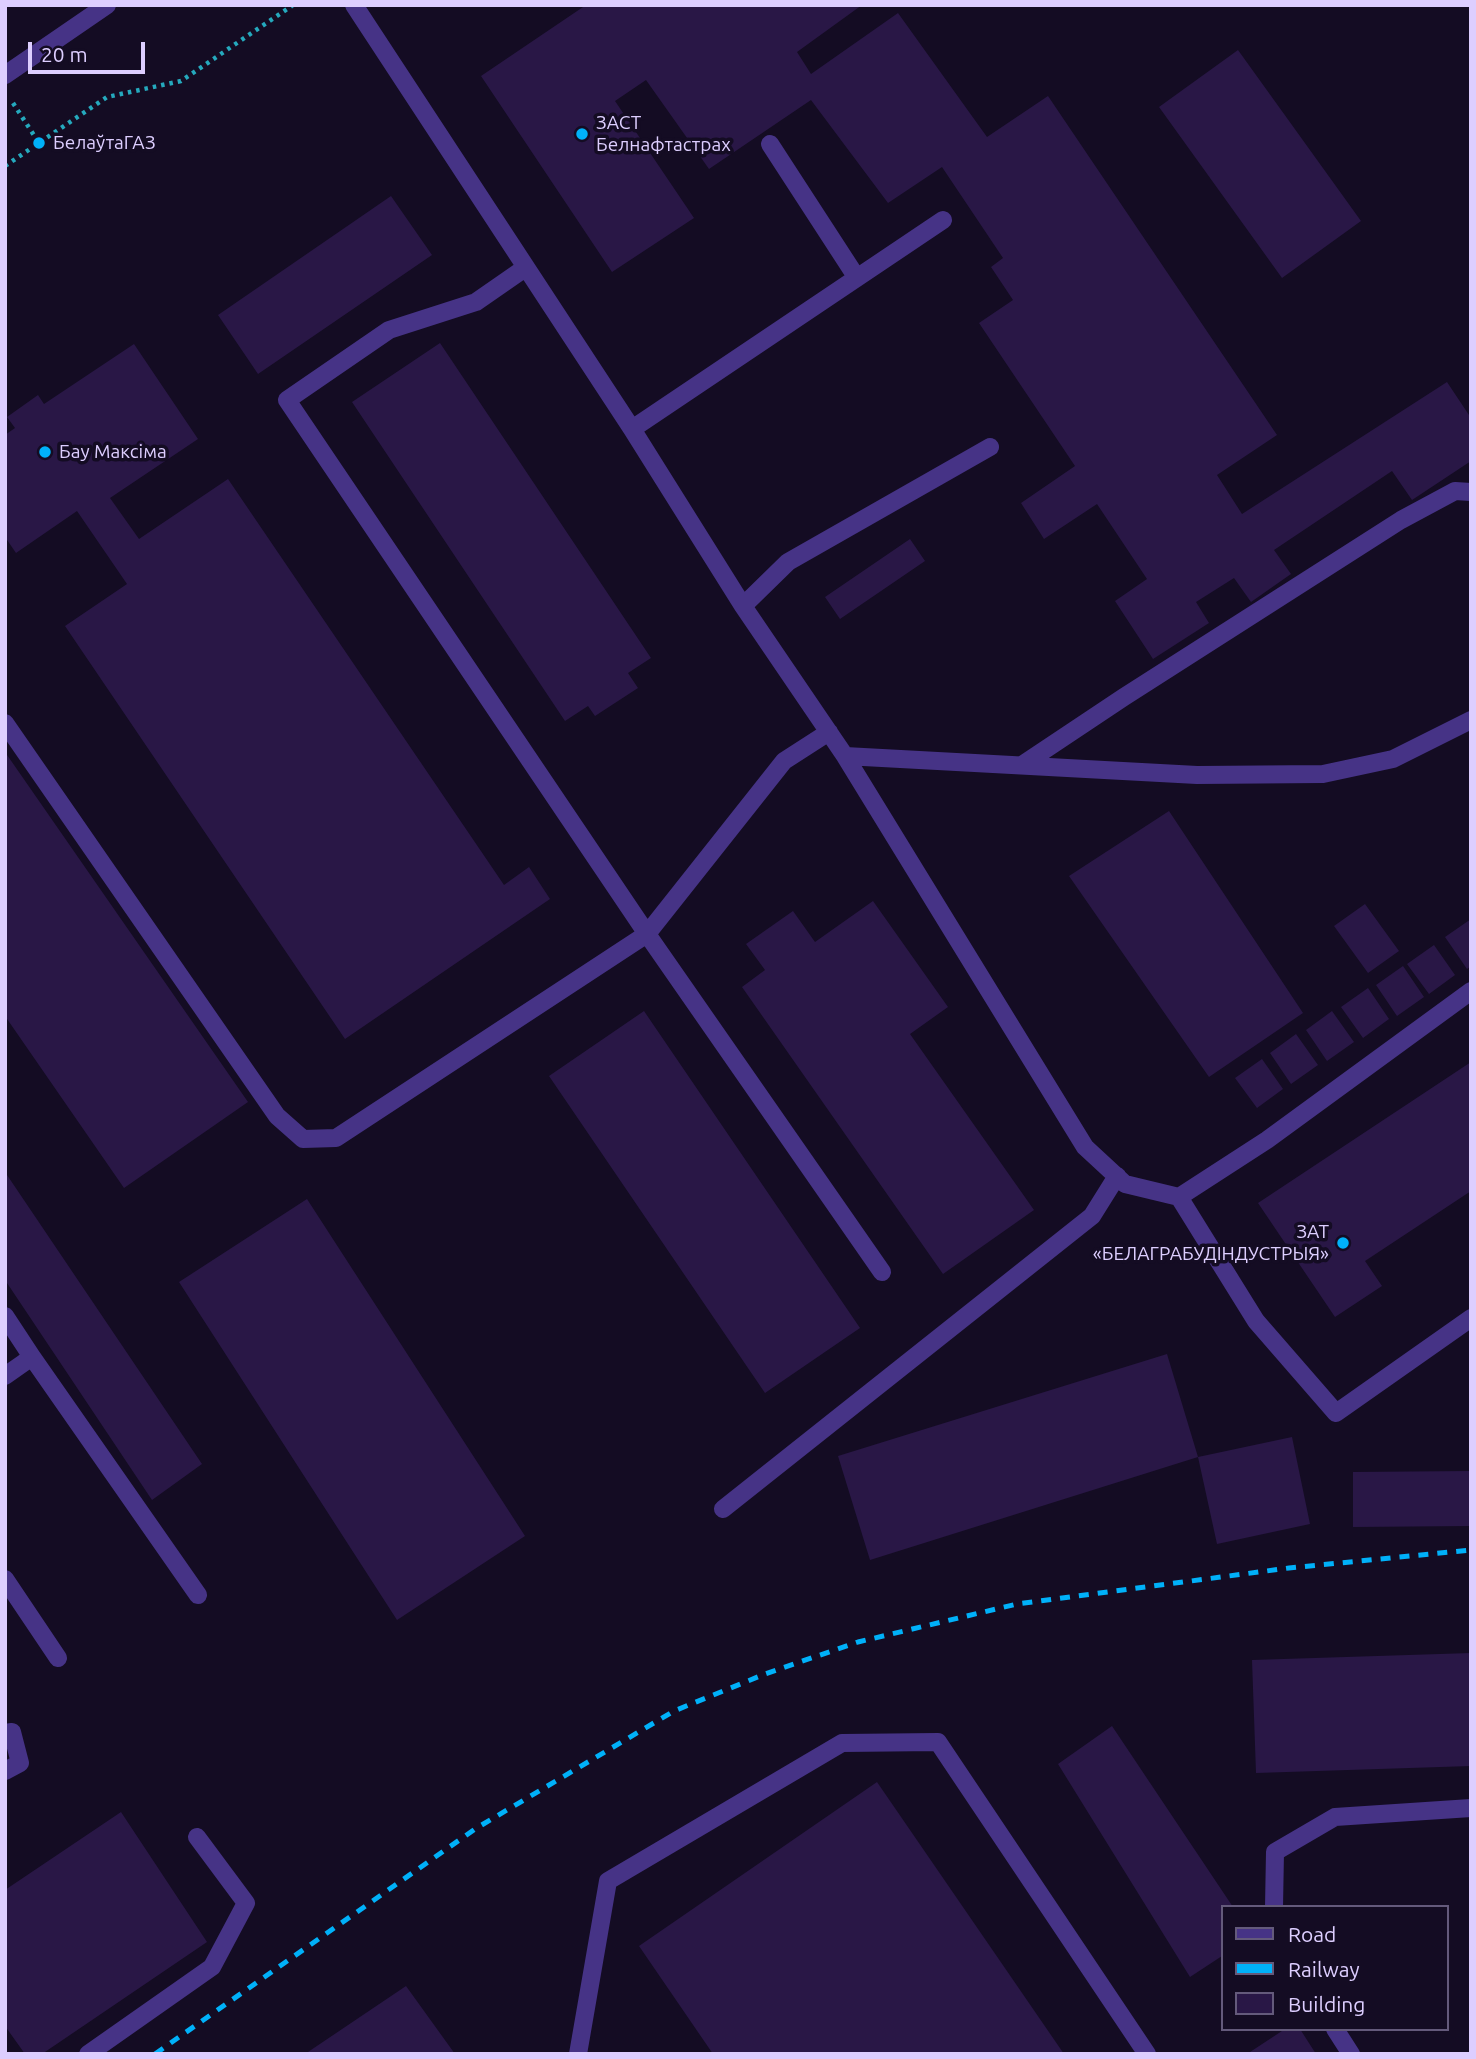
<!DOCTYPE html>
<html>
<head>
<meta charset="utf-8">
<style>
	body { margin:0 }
	#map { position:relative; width:1476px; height:2059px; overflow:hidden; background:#140c23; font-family:Ubuntu,sans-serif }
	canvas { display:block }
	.frame { position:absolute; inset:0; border:7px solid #ddceff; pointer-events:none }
	.legend { position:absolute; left:1221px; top:1905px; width:228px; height:126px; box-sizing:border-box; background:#140c23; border:2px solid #645a7b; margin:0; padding:9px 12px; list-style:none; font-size:21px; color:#ddceff }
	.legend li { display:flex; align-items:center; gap:14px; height:35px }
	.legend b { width:35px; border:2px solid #645a7b }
	.scale { position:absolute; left:28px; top:42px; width:117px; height:32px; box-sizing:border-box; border:4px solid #ddceff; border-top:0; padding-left:9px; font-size:21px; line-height:24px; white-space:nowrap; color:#ddceff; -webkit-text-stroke:5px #140c23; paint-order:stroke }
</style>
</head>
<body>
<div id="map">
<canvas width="1476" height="2059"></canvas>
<div class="frame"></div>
<ul class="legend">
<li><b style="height:9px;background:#463386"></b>Road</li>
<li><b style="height:9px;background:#00b1f9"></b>Railway</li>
<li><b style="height:19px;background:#291746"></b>Building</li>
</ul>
<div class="scale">20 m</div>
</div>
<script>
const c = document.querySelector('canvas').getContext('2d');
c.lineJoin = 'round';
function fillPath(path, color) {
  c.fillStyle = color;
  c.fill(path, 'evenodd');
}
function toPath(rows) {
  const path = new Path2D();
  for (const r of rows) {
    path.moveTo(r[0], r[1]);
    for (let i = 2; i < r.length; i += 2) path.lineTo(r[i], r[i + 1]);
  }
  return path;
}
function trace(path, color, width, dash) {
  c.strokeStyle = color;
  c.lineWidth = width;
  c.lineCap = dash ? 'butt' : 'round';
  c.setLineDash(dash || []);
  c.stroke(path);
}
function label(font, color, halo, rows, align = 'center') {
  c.font = font + ' Ubuntu,sans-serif';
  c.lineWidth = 7;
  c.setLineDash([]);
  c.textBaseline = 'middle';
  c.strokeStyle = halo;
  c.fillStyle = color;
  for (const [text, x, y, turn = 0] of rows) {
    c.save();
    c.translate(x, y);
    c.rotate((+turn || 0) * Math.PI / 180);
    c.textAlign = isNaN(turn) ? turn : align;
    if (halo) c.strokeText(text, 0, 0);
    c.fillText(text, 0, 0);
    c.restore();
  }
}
const building = toPath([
	[586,5,862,5,797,52,811,74,898,13,987,137,1048,96,1277,435,1217,475,1242,514,1447,382,1471,418,1471,461,1412,500,1392,471,1274,550,1291,574,1251,602,1234,578,1196,602,1209,623,1153,659,1115,601,1147,579,1097,504,1044,539,1021,503,1075,466,979,323,1013,300,991,267,1003,258,942,167,888,203,811,100,709,169,646,80,615,101,694,218,612,272,481,76],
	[1238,50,1361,221,1282,278,1159,107],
	[391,196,432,255,258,374,218,315],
	[440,343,651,658,628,673,638,688,595,716,588,706,565,721,352,402],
	[134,344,198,439,110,498,139,539,228,479,504,885,529,867,550,899,345,1039,65,626,127,584,77,511,16,553,5,537,5,435,15,428,7,417,38,395,44,404],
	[910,539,925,561,840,619,825,597],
	[5,752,248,1102,124,1188,5,1016],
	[1169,811,1303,1013,1209,1077,1069,876],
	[873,901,948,1007,910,1034,1034,1210,943,1274,742,987,765,970,746,944,793,911,815,942],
	[1365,904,1399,951,1368,973,1334,926],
	[1471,919,1471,966,1467,969,1445,937],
	[1434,945,1455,975,1429,994,1407,964],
	[1403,966,1424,997,1397,1016,1376,985],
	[1368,988,1389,1019,1363,1038,1341,1007],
	[644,1011,860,1328,765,1393,549,1076],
	[1332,1011,1354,1042,1327,1061,1306,1030],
	[1296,1034,1318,1065,1291,1084,1270,1053],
	[1262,1059,1283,1089,1257,1108,1235,1078],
	[1471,1062,1471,1191,1365,1261,1382,1286,1335,1317,1258,1203],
	[5,1172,202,1464,152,1500,5,1280],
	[307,1199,525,1536,397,1620,179,1282],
	[1167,1354,1198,1457,870,1560,838,1456],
	[1292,1437,1310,1524,1217,1544,1198,1457],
	[1471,1471,1471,1526,1353,1527,1353,1472],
	[1471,1653,1471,1766,1256,1773,1252,1660],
	[1112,1726,1233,1907,1222,1907,1222,1956,1190,1977,1058,1764],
	[877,1782,1064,2054,713,2054,639,1946],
	[121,1812,207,1942,42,2054,25,2054,5,2026,5,1890],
	[406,1986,455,2054,305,2054],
	[1285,2029,1300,2029,1316,2054,1247,2054]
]);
const path = toPath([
	[13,103,39,143],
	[5,166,107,97,181,81,293,5]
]);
const service = toPath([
	[354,5,632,429,743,606,845,756,1085,1147,1125,1184,1179,1197,1256,1321,1336,1413,1471,1318],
	[770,144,857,278],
	[525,268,476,302,389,330,287,400,647,934,882,1272],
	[632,429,943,220],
	[743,606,788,562,990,447],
	[5,723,277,1116,303,1139,336,1138,647,934,784,761,829,732],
	[845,756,1197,775,1323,774,1393,759,1471,720],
	[1022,765,1124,697,1401,520,1455,491,1471,492],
	[1179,1197,1267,1140,1471,991],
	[5,1316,32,1357,5,1376],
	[32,1357,198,1595],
	[723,1509,1092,1216,1117,1176],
	[5,1579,58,1658],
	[5,1733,12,1732,20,1763,5,1771],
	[1274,1907,1275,1852,1335,1817,1471,1808],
	[1335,2029,1351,2054],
	[88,2054,212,1967,246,1903,197,1837],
	[578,2054,608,1881,842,1743,938,1742,1147,2054]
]);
const tertiary = toPath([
	[5,75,107,5]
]);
const rail = toPath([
	[155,2054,475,1829,674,1711,765,1674,858,1642,1017,1604,1289,1568,1471,1550]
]);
const markers = [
	[582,134,7,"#00b1f9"],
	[39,143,7,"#00b1f9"],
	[45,452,7,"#00b1f9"],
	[1343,1243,7,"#00b1f9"]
];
const poiNames = [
	["ЗАСТ",596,123],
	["Белнафтастрах",596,145],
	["БелаўтаГАЗ",53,143],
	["Бау Максіма",59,452],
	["ЗАТ",1329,1232,"right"],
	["«БЕЛАГРАБУДIНДУСТРЫЯ»",1329,1254,"right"]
];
fillPath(building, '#291746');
trace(path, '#25a9bd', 4.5, [3.5, 5]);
trace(service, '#463386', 18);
trace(tertiary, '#463386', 18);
trace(rail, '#00b1f9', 5, [10, 9]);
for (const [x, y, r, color] of markers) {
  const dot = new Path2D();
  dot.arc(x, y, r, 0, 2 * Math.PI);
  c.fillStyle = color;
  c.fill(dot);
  trace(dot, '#140c23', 2.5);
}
label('19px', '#ddceff', '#140c23', poiNames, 'left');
</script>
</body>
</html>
